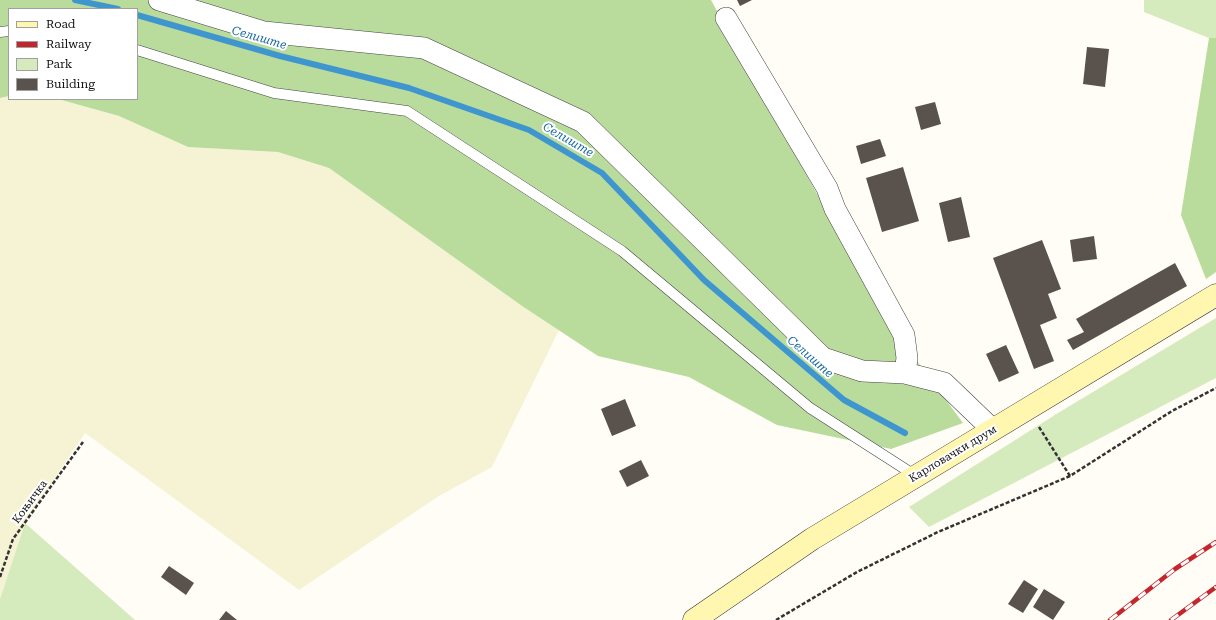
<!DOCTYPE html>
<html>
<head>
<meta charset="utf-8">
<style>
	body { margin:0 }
	#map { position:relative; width:1216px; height:620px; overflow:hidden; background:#fffdf5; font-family:"Roboto Serif",serif }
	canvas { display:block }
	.legend { position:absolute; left:8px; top:8px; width:130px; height:92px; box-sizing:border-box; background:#fff; border:1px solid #a0a0a0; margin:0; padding:5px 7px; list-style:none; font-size:12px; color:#111 }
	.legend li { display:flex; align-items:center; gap:8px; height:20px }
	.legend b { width:20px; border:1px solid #a0a0a0 }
</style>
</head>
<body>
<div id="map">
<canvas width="1216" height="620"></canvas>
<ul class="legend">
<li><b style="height:5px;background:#fff6b0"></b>Road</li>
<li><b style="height:5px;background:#c4262e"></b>Railway</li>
<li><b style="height:11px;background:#d5ebbd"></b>Park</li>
<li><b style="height:11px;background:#5a524d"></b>Building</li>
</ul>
</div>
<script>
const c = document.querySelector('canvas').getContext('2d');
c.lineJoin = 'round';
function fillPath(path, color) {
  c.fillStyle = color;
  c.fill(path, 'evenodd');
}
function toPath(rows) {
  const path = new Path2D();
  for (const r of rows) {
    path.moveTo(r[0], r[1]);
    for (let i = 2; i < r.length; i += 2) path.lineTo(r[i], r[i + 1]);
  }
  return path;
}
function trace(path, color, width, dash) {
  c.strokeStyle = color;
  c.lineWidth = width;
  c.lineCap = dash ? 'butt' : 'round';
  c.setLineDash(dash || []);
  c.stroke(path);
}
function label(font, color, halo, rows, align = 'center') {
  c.font = font + ' "Roboto Serif",serif';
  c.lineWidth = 4;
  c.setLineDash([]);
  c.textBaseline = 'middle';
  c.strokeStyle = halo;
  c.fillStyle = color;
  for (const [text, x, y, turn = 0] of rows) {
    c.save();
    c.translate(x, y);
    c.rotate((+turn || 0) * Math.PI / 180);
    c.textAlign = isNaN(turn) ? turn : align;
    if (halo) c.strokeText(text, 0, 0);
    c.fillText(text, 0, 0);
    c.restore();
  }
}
const farmland = toPath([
	[9,96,9,99,58,99,119,116,188,147,278,152,329,168,522,306,559,330,492,467,439,496,299,590,85,433,25,523,0,599,0,98]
]);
const green = toPath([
	[1144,0,1216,0,1216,38,1209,38,1144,12],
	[1216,318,1216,378,929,527,909,507,1058,413],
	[25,523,135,620,0,620,0,599]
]);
const forest = toPath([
	[0,0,711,0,863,278,914,357,963,423,891,449,777,425,689,377,598,356,522,306,329,168,278,152,188,147,119,116,58,99,137,99,137,9,9,9,9,96,0,98],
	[1209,38,1216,38,1216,272,1206,279,1181,215]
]);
const stream = toPath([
	[75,0,118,9],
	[137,15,280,56,409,88,529,130,602,173,704,280,844,400,905,433]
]);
const building = toPath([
	[737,0,752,0,740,6],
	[1087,47,1109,49,1105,87,1083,84],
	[935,102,941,124,921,130,915,107],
	[880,139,886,156,861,164,856,146],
	[903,167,919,221,882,232,866,178],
	[961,197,970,237,948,242,939,203],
	[1094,236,1097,259,1073,262,1070,240],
	[1042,240,1061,289,1048,294,1057,318,1040,325,1054,361,1034,369,993,258],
	[1175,263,1187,286,1073,350,1067,340,1084,332,1076,319],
	[1006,345,1019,373,999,382,986,354],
	[625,399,636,426,612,436,601,409],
	[641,460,649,476,627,487,619,471],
	[169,566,194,583,186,595,161,577],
	[1024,580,1038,589,1023,613,1008,604],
	[1044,589,1065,602,1053,620,1033,607],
	[226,611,237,620,219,620]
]);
const path = toPath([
	[1039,427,1070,476],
	[0,577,13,539,83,442],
	[776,620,857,572,938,532,1070,476,1172,411,1216,388]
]);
const service = toPath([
	[0,32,9,31],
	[137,50,274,93,407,111,622,251,810,408,916,476]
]);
const minor = toPath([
	[159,0,264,32,424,48,583,122,823,358,862,371,905,373,944,383,993,430],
	[726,18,827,188,835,209,904,335,907,358,905,373]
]);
const secondary = toPath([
	[694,620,812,539,1216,295]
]);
const rail = toPath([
	[1110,620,1175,569,1216,542],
	[1171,620,1216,587]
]);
const streetNames = [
	["Карловачки друм",953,454,-31],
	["Коњичка",30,502,-54]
];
const waterNames = [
	["Селиште",259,38,16],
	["Селиште",568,140,30],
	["Селиште",810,357,41]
];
fillPath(farmland, '#f6f3d4');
fillPath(green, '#d5ebbd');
fillPath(forest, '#b9dc9c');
trace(stream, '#3f96cf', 6);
fillPath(building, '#5a524d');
trace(service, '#444', 11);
trace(minor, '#444', 22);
trace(secondary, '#333', 23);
trace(path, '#333', 2.5, [4, 2]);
trace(service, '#fff', 10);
trace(minor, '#fff', 21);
trace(secondary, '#fff6b0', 22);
trace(rail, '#c4262e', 4.5);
trace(rail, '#fff', 3, [9]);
label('11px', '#111', '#fff', streetNames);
label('italic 12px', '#1768a6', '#fff', waterNames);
</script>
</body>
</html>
